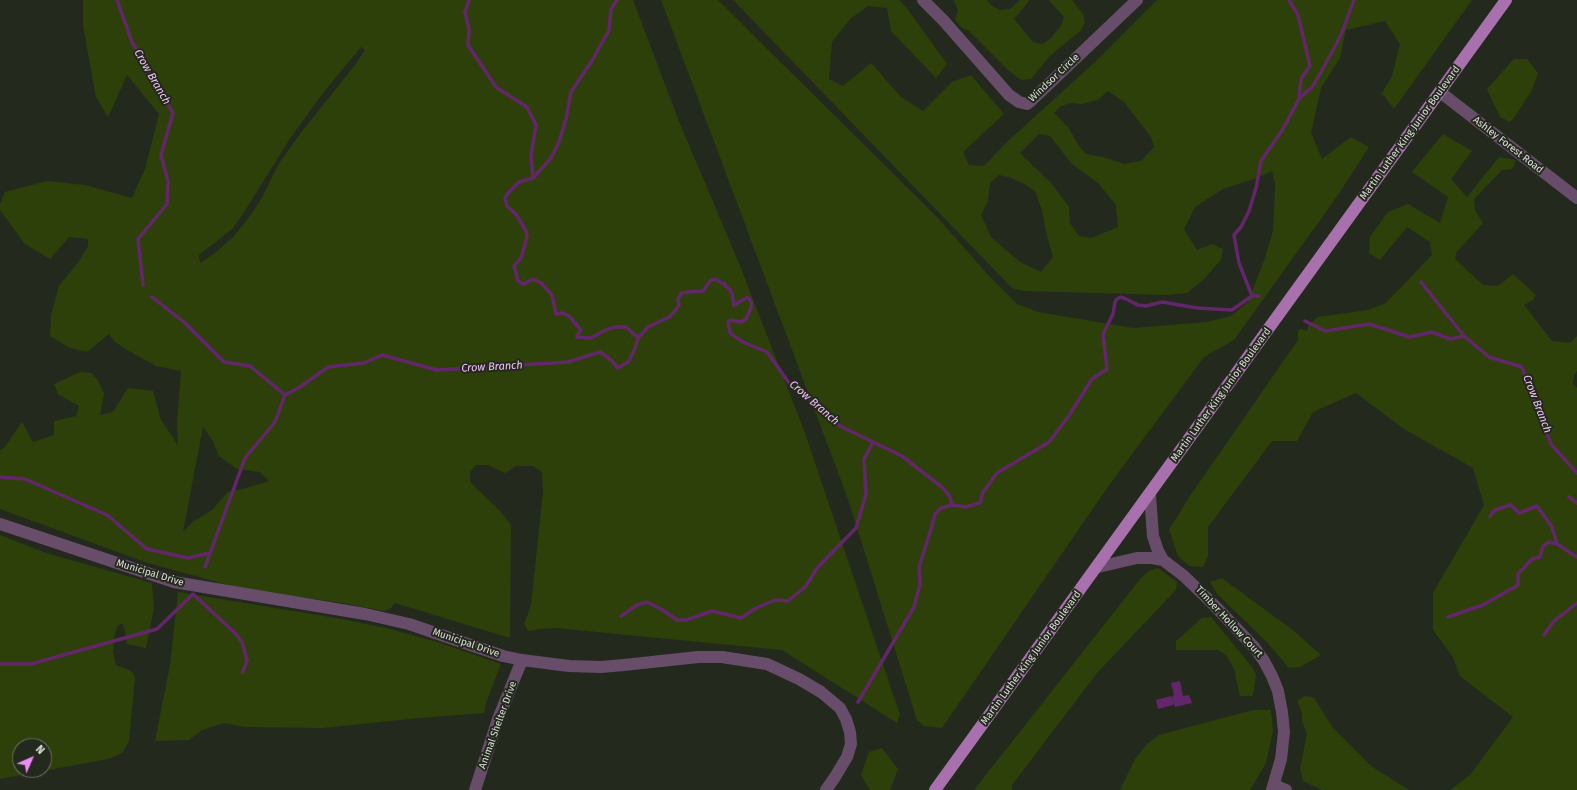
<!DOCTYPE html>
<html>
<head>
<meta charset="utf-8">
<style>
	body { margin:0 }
	#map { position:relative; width:1577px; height:790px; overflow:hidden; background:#24291e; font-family:"Fira Sans",sans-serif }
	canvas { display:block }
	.north { position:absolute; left:12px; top:738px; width:40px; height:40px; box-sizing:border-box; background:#24291e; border:1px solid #6e7268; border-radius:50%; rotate:45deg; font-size:11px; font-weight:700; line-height:16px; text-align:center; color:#dce0d8 }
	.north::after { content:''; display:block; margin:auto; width:14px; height:18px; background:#ed8cf9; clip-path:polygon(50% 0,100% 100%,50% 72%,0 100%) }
</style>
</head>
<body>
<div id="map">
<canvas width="1577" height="790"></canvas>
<div class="north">N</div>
</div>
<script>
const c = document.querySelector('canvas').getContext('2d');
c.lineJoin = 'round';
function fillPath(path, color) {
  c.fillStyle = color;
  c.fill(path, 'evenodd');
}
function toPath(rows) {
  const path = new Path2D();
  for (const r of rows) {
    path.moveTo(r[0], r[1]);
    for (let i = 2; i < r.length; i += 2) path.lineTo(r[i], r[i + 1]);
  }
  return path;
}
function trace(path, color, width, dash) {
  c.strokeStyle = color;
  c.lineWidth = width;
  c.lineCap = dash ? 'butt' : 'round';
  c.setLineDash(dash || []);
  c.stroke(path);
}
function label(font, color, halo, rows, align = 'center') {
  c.font = font + ' "Fira Sans",sans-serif';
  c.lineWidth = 4;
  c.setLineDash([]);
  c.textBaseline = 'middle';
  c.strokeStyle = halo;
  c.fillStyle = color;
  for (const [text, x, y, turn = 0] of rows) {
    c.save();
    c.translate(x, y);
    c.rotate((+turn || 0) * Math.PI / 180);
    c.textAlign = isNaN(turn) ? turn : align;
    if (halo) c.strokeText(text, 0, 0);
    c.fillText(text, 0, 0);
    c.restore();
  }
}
const green = toPath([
	[83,0,633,0,678,119,738,261,805,433,900,715,897,723,782,650,556,628,540,629,528,631,524,624,531,606,543,491,542,472,533,466,516,466,505,473,488,465,476,465,470,472,470,482,500,511,511,525,510,638,395,603,391,608,384,611,343,603,246,590,145,562,0,509,0,450,4,448,22,422,33,442,54,435,54,421,76,416,79,406,58,394,54,384,80,372,91,373,98,380,104,394,100,415,113,412,128,388,153,391,161,420,178,445,177,422,181,371,156,366,127,350,114,341,109,334,87,352,70,348,50,336,51,315,59,286,80,260,88,246,88,239,69,237,50,259,25,244,0,210,0,204,5,192,47,181,85,185,132,198,145,169,159,114,127,75,108,117,96,97,83,26],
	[361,47,365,50,355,65,303,130,279,163,262,198,247,220,233,237,215,253,200,263,199,255,232,229,243,214,291,137,323,93],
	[203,427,213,441,219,456,237,469,260,472,269,481,243,489,228,492,212,510,194,521,183,532],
	[661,0,718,0,938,218,988,275,1017,304,1038,312,1133,328,1207,322,1231,316,1248,302,1264,261,1273,231,1275,184,1272,171,1254,179,1223,189,1195,207,1184,229,1197,250,1212,244,1223,249,1221,260,1204,279,1187,293,1165,295,1024,291,1012,288,733,0,899,0,906,7,947,64,936,78,891,31,887,8,868,6,850,19,832,42,829,79,843,86,871,63,901,97,923,111,952,82,971,75,1004,114,963,152,969,165,984,166,1008,141,1094,63,1157,0,1472,0,1394,109,1382,93,1392,76,1400,44,1385,21,1346,30,1340,58,1321,88,1311,133,1322,159,1351,137,1369,147,1336,198,1234,340,1204,357,1107,488,942,728,924,726,917,720,848,499],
	[1108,91,1124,102,1151,137,1154,147,1141,161,1124,164,1103,157,1086,154,1079,146,1068,127,1054,113,1061,106,1070,103,1081,104,1098,100],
	[1039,134,1050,136,1072,164,1098,183,1116,205,1118,227,1091,238,1079,236,1070,223,1069,207,1052,184,1020,153],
	[999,175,1008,177,1023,183,1035,191,1042,210,1046,232,1053,257,1041,272,1020,262,991,237,981,215,988,201,990,183],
	[954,0,987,0,991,5,1000,10,1010,9,1020,0,1030,0,1014,19,1033,42,1042,44,1050,39,1061,26,1064,17,1049,0,1072,0,1083,14,1085,23,1080,31,1050,56,1031,79,1021,80,1008,70,969,31,961,27,955,20,958,11],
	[1514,59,1527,59,1538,73,1532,90,1516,115,1510,122,1500,117,1487,89],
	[1443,134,1472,151,1451,179,1467,197,1499,157,1516,160,1512,169,1502,170,1474,199,1475,210,1483,223,1456,253,1455,259,1483,285,1498,286,1513,274,1536,295,1533,300,1524,305,1552,341,1570,343,1577,336,1577,371,1574,375,1573,384,1577,388,1577,790,1450,790,1470,775,1513,717,1460,676,1453,657,1433,630,1433,593,1484,505,1473,468,1404,429,1356,393,1313,412,1297,441,1272,441,1208,527,1208,556,1203,567,1189,566,1178,556,1169,530,1190,496,1298,340,1298,330,1300,329,1307,331,1308,326,1318,317,1368,310,1386,303,1432,255,1430,242,1407,227,1380,260,1369,253,1370,237,1388,212,1408,204,1440,223,1448,197,1412,172],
	[0,535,46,553,152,583,154,608,146,648,127,644,125,631,122,623,117,627,114,637,113,652,116,665,131,671,135,677,129,741,122,753,108,759,0,779],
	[20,746,44,746,44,770,20,770],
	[1158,568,1177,582,1176,590,1097,673,1012,785,1012,790,974,790,1141,578,1149,571],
	[1222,578,1294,631,1321,655,1300,667,1289,668,1266,641,1218,595,1210,582],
	[178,592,342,619,386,628,437,642,501,664,486,703,484,713,419,718,322,728,245,727,224,723,202,730,189,740,155,741,170,665],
	[1211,617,1252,667,1256,675,1253,696,1240,696,1234,669,1226,655,1218,650,1176,650,1176,641,1202,618],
	[1305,696,1314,698,1333,728,1371,766,1409,790,1322,790,1303,781,1300,768,1307,734,1302,721,1302,712,1297,701],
	[1253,710,1271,710,1273,731,1266,763,1250,790,1120,790,1135,759,1147,744,1159,735],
	[882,748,898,769,890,790,870,790,861,775,869,752]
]);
const water = toPath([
	[1180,681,1183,696,1189,695,1192,703,1175,707,1173,702,1173,705,1158,709,1156,700,1171,696,1173,700,1172,696,1174,695,1171,683]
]);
const stream = toPath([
	[117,0,132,42,173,113,161,155,168,181,167,204,138,239,143,285],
	[469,0,465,12,469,30,468,45,496,87,527,107,536,125,531,155,533,178,519,182,509,192,505,198,507,206,516,214,526,231,527,237,521,258,514,266,518,281,521,283,524,284,533,279,541,283,552,295,556,314,563,313,569,316,581,330,577,335,577,337,591,338,604,331,614,327,626,327,636,336,639,337],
	[1299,99,1313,86,1331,54,1341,35,1354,0],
	[533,178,551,158,559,142,566,119,571,92,593,59,609,30,611,9,617,0],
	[1421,282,1464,336],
	[1252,296,1239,263,1234,235,1241,227,1249,211,1256,188,1261,161,1283,129,1299,99,1301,79,1310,66,1298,15,1289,0],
	[152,297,185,323,224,362,250,366,285,395,300,387,328,367,364,363,382,355,437,370,568,362,600,352,611,360,618,368,628,362,633,353,639,337,648,327,669,317,675,311,679,305,678,300,681,293,687,292,703,291,710,281,715,279,724,284,730,290,732,294,734,305,746,298,749,298,751,302,751,308,746,319,741,322,730,320,728,322,730,333,743,342,767,352,792,387,822,407,840,426,902,456,943,488,950,497,952,505,966,507,979,503,981,501,982,494,997,473,1049,442,1068,417,1092,379,1107,369,1103,334,1113,314,1115,302,1117,299,1121,297,1124,298,1138,305,1146,306,1162,302,1197,308,1232,310,1252,296,1259,296],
	[1305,321,1325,331,1369,324,1410,337,1432,332,1450,339,1464,336,1489,357,1522,367,1551,444,1577,473],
	[0,477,25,479,107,515,147,549,188,558,209,553],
	[1569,497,1577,503],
	[1490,516,1495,510,1504,507,1511,505,1519,513,1537,506,1552,527,1557,544,1577,557],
	[205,567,245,458,275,422,285,395],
	[621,616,637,605,647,602,661,609,677,620,686,620,712,611,741,618,756,608,775,600,788,601,806,586,817,568,856,528,866,494,864,459,873,442],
	[1448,617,1483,605,1518,585,1518,574,1532,559,1540,557,1543,546,1549,542,1557,544],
	[1544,635,1553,622,1577,603],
	[0,664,31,664,157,629,193,594,234,632,242,642,247,660,243,672],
	[858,702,914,607,920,584,919,567,932,526,935,514,941,508,952,505]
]);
const street = toPath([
	[923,0,943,20,1009,95,1019,102,1027,104,1032,100,1137,0],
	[1440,92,1577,198],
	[1150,495,1153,536,1158,551,1163,560,1184,576,1214,605,1254,647,1264,661,1272,676,1278,691,1282,712,1284,732,1281,759,1272,790],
	[0,524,174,582,365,614,409,624,503,656,522,660,569,666,601,667,624,665,698,657,722,657,767,664,799,679,821,692,840,708,846,719,850,732,851,744,847,757,835,777,826,790],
	[1098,567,1137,558,1152,558,1163,560],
	[1274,785,1286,790],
	[475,790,498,719,522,660]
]);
const primary = toPath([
	[935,790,1506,0]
]);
const streetNames = [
	["Windsor Circle",1054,78,-43],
	["Martin Luther King Junior Boulevard",1410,133,-54],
	["Ashley Forest Road",1508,145,38],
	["Martin Luther King Junior Boulevard",1221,395,-54],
	["Municipal Drive",150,573,17],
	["Timber Hollow Court",1229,622,47],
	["Municipal Drive",466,643,19],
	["Martin Luther King Junior Boulevard",1031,658,-54],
	["Animal Shelter Drive",498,725,-70]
];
const waterNames = [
	["Crow Branch",152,77,60],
	["Crow Branch",492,367,-3],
	["Crow Branch",814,403,41],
	["Crow Branch",1537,404,69]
];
fillPath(green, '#2d4009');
fillPath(water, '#63266b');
trace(stream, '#63266b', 3.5);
trace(street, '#684d6b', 12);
trace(primary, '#a871ae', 12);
label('10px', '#dce0d8', '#24291e', streetNames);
label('italic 11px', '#f3c0f9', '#24291e', waterNames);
</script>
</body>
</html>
